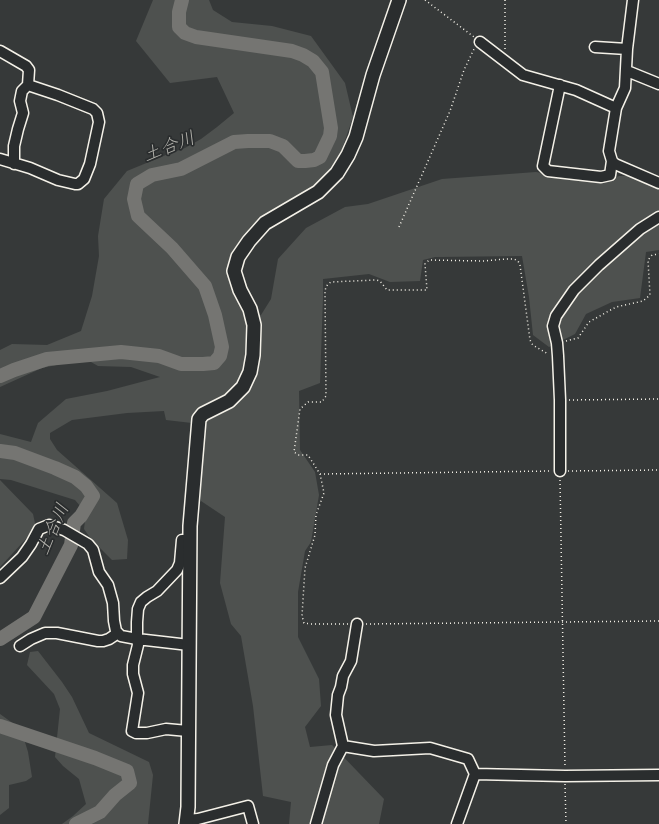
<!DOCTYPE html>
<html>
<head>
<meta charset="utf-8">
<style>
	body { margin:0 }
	canvas { display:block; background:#363939 }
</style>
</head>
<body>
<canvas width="659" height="824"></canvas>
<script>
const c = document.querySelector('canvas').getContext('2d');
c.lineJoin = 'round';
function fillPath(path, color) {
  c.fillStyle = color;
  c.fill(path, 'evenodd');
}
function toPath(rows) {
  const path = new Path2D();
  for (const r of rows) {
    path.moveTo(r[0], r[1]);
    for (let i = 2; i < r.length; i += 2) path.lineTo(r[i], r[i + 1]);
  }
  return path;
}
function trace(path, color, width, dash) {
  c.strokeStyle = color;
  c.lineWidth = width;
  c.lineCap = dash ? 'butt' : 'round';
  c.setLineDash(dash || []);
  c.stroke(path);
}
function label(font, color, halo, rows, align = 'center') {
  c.font = font + ' "Indie Flower","Klee One",sans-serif';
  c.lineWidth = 3.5;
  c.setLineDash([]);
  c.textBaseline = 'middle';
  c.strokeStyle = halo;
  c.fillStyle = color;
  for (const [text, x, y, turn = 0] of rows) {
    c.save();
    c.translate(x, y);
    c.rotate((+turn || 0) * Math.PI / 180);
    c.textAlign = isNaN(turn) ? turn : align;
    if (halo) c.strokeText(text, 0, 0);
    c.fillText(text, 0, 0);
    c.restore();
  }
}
const green = toPath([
	[153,0,209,0,213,10,232,22,272,26,311,36,345,83,353,117,341,152,324,180,281,211,251,226,230,258,234,296,248,317,261,315,271,299,278,259,306,228,345,207,368,204,442,179,536,172,603,182,619,176,659,176,659,250,646,252,640,298,612,302,586,314,575,334,549,347,533,335,529,297,522,256,435,257,423,260,420,281,390,282,369,274,323,279,323,297,320,383,299,391,300,450,315,472,319,495,311,542,305,551,298,592,298,637,319,679,321,706,305,727,310,747,332,745,384,799,379,824,289,824,291,802,263,796,253,706,241,636,231,624,220,583,225,517,201,501,192,423,166,420,164,411,127,413,72,420,50,433,50,439,57,450,117,503,128,540,127,559,112,560,91,539,84,529,86,513,75,500,11,480,0,479,0,434,31,442,38,423,66,399,107,391,160,377,131,367,98,366,91,362,71,362,42,368,0,387,0,350,12,344,47,345,81,331,92,296,99,256,98,236,104,199,127,171,166,155,185,148,201,139,217,127,234,113,217,77,170,83,136,41],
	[0,480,33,514,36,528,0,567],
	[38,651,62,682,72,697,89,733,149,762,153,775,148,824,62,824,73,816,86,804,79,779,63,766,55,757,60,709,54,694,27,665,30,652],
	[0,714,21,729,28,752,32,777,26,781,9,785,9,808,0,815]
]);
const river = toPath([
	[0,376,14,370,47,359,121,352,159,356,181,364,203,364,214,363,220,356,222,347,215,315,205,286,172,248,138,216,134,199,137,184,152,175,181,169,234,142,248,141,270,141,283,146,298,161,305,161,314,160,320,157,330,136,331,128,322,72,313,61,303,55,292,51,196,37,185,33,179,27,179,12,182,0],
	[0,451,15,453,55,468,75,477,86,486,93,496,81,516,74,523,71,545,34,617,0,639],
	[0,726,95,758,127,771,130,783,115,795,100,812,76,824]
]);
const path = toPath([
	[425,0,474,37],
	[505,49,505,0],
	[399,227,450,111,464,70,475,47],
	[566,341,578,338,589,322,616,307,643,301,650,295,648,260,652,255,659,254],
	[569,400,659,399],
	[568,471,659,470],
	[320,474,551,471],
	[560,480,565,768],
	[348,624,311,624,304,623,302,616,305,568,315,535,316,515,324,493,320,474,308,455,299,455,294,452,300,409,308,402,322,402,326,396,325,291,326,287,328,284,331,282,376,280,380,281,387,290,427,290,425,264,429,260,483,261,506,259,514,259,518,261,520,265,530,340,532,344,536,347,548,354],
	[366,624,659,621],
	[565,784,566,824]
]);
const street = toPath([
	[633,0,627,49,625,88,616,108,609,151,612,161,615,164,659,183],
	[480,42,523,75,576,90,616,108],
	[595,47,627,49],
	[0,51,26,66,29,70,28,85,58,95,93,109,97,113,99,122,90,164,84,179,78,184,75,184,58,180,30,168,0,159],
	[627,71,659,84],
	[560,85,543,166,548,171,601,177,610,175,612,161],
	[14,164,14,146,18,129,23,113,20,101,22,91,28,85],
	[560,471,560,400,558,356,557,343,553,326,556,316,574,290,599,265,640,229,659,217],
	[0,578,22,557,31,544,39,529,49,525,64,530,88,544,93,550,99,572,108,585,113,603,114,621,116,631,121,636,137,639,189,645],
	[20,646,31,639,45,633,57,633,98,641,103,641,109,639,118,633],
	[188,731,166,729,147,733,136,733,132,731,138,693,133,674,133,665,138,645,137,639,137,622,138,609,141,602,147,597,157,591,177,570,180,563,182,540,190,540],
	[343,746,374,751,430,748,468,759,475,774,457,824],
	[475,774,565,776,659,775],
	[187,820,198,819,248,806,253,824],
	[316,824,333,765,343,746,336,715,338,695,341,687,343,676,351,661,357,624]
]);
const secondary = toPath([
	[186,824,188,807,190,526,199,419,203,414,229,401,243,387,250,372,253,355,254,325,250,309,240,290,234,271,238,257,249,241,265,223,318,192,337,173,348,155,356,137,373,75,399,0]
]);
const waterNames = [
	["土合川",170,149,-21],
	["土合川",55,530,-66]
];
fillPath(green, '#4e514f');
trace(river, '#757572', 14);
trace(street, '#f4f1e8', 13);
trace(secondary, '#f4f1e8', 16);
trace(path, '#f4f1e8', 1.5, [1, 3]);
trace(street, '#2a2d2e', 10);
trace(secondary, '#2a2d2e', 13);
label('italic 18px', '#b4b3ad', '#2a2d2e', waterNames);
</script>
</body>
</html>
